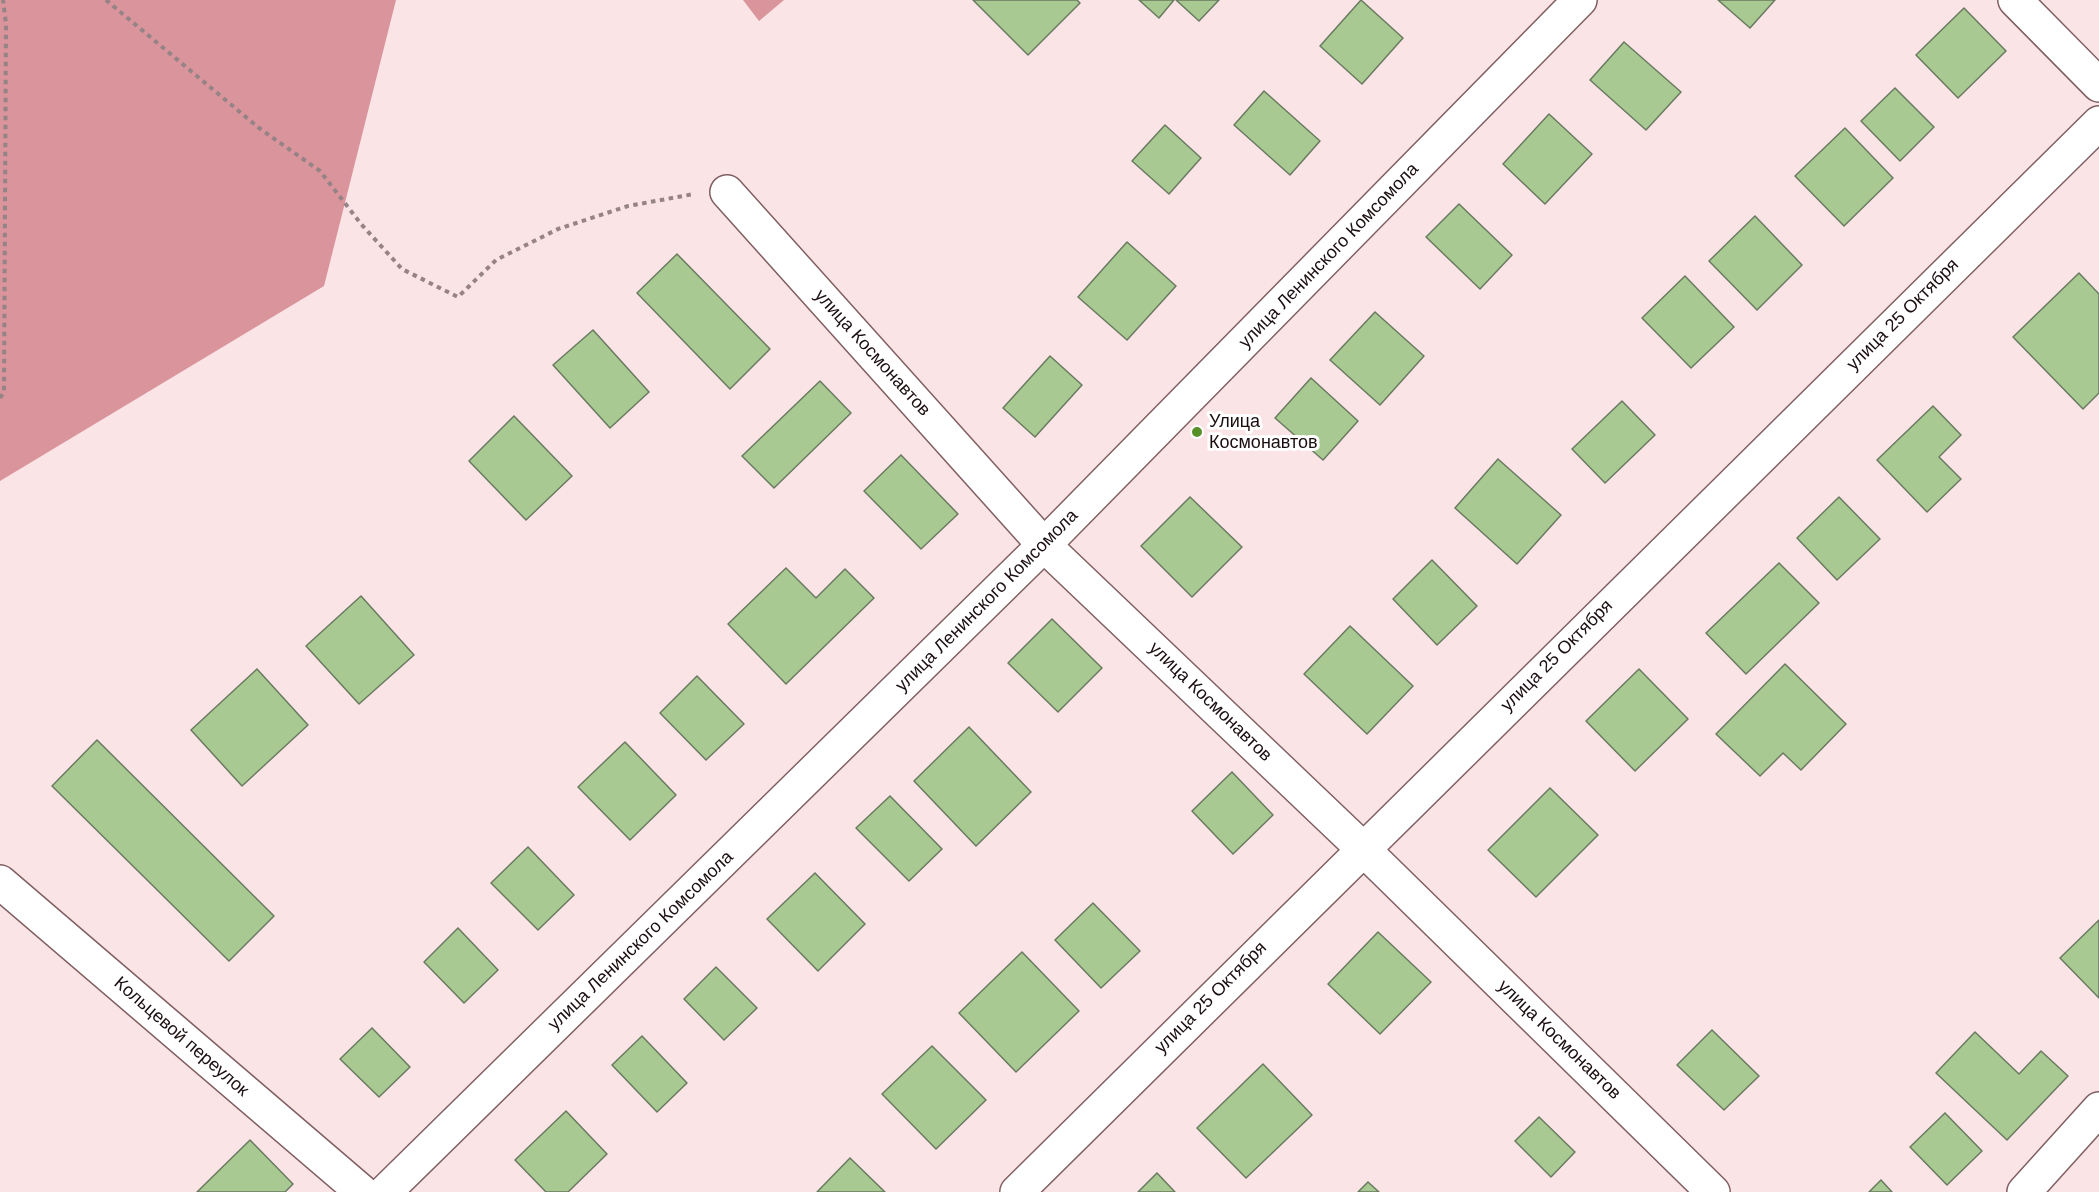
<!DOCTYPE html>
<html>
<head>
<meta charset="utf-8">
<style>
	body { margin:0 }
	canvas { display:block; background:#fbe4e6 }
</style>
</head>
<body>
<canvas width="2099" height="1192"></canvas>
<script>
const c = document.querySelector('canvas').getContext('2d');
c.lineJoin = 'round';
function fillPath(path, color) {
  c.fillStyle = color;
  c.fill(path, 'evenodd');
}
function toPath(rows) {
  const path = new Path2D();
  for (const r of rows) {
    path.moveTo(r[0], r[1]);
    for (let i = 2; i < r.length; i += 2) path.lineTo(r[i], r[i + 1]);
  }
  return path;
}
function trace(path, color, width, dash) {
  c.strokeStyle = color;
  c.lineWidth = width;
  c.lineCap = dash ? 'butt' : 'round';
  c.setLineDash(dash || []);
  c.stroke(path);
}
function label(font, color, halo, rows, align = 'center') {
  c.font = font + ' Arial,sans-serif';
  c.lineWidth = 6;
  c.setLineDash([]);
  c.textBaseline = 'middle';
  c.strokeStyle = halo;
  c.fillStyle = color;
  for (const [text, x, y, turn = 0] of rows) {
    c.save();
    c.translate(x, y);
    c.rotate((+turn || 0) * Math.PI / 180);
    c.textAlign = isNaN(turn) ? turn : align;
    if (halo) c.strokeText(text, 0, 0);
    c.fillText(text, 0, 0);
    c.restore();
  }
}
const forest = toPath([
	[0,0,396,0,324,286,0,481],
	[743,0,784,0,759,21]
]);
const building = toPath([
	[973,0,1077,0,1080,3,1028,55,973,0],
	[1139,0,1174,0,1159,18,1139,0],
	[1176,0,1219,0,1199,21,1176,0],
	[1361,0,1403,38,1362,84,1320,46,1361,0],
	[1718,0,1775,0,1750,28,1718,0],
	[1964,8,2006,51,1958,98,1916,55,1964,8],
	[1624,42,1681,92,1646,130,1590,80,1624,42],
	[1895,88,1934,127,1900,161,1861,121,1895,88],
	[1264,91,1320,141,1290,175,1234,125,1264,91],
	[1549,114,1592,154,1545,204,1503,164,1549,114],
	[1165,125,1201,158,1169,194,1132,161,1165,125],
	[1845,128,1893,178,1844,226,1795,176,1845,128],
	[1459,204,1512,255,1480,289,1426,237,1459,204],
	[1755,216,1802,265,1757,310,1709,261,1755,216],
	[1127,242,1176,286,1127,340,1078,297,1127,242],
	[677,254,770,349,730,389,637,293,677,254],
	[2079,273,2099,294,2099,393,2083,409,2013,337,2079,273],
	[1685,276,1734,327,1691,368,1642,318,1685,276],
	[1375,312,1424,356,1380,405,1330,360,1375,312],
	[593,330,649,392,610,428,553,365,593,330],
	[1050,356,1082,385,1035,437,1003,408,1050,356],
	[1311,378,1358,421,1323,460,1275,418,1311,378],
	[820,381,851,413,774,488,742,456,820,381],
	[1622,401,1655,435,1605,483,1572,449,1622,401],
	[1933,406,1961,435,1939,457,1961,479,1927,512,1877,460,1933,406],
	[514,416,572,476,526,520,469,461,514,416],
	[901,455,958,514,921,549,864,491,901,455],
	[1498,459,1561,515,1517,564,1455,508,1498,459],
	[1190,497,1242,547,1192,597,1141,546,1190,497],
	[1839,497,1880,539,1837,580,1797,538,1839,497],
	[1432,560,1477,606,1437,645,1393,599,1432,560],
	[1779,563,1819,603,1746,674,1706,633,1779,563],
	[786,568,816,598,845,569,874,598,786,684,728,624,786,568],
	[361,596,414,655,359,704,306,646,361,596],
	[1052,619,1102,668,1058,712,1008,663,1052,619],
	[1350,626,1413,686,1367,734,1304,674,1350,626],
	[1785,664,1846,724,1801,770,1783,753,1760,776,1716,734,1785,664],
	[257,669,308,725,242,786,191,730,257,669],
	[1639,669,1688,719,1635,771,1586,721,1639,669],
	[697,676,744,724,706,760,660,713,697,676],
	[969,727,1031,792,976,846,914,781,969,727],
	[97,740,274,916,229,961,52,786,97,740],
	[625,742,676,795,630,840,578,787,625,742],
	[1232,772,1273,815,1233,854,1192,811,1232,772],
	[1550,788,1598,835,1536,897,1488,850,1550,788],
	[890,796,942,849,909,881,856,828,890,796],
	[528,847,574,895,538,930,491,883,528,847],
	[815,873,865,924,818,971,767,919,815,873],
	[1093,903,1140,951,1101,988,1055,940,1093,903],
	[2099,920,2099,998,2060,958,2099,920],
	[458,928,498,970,464,1003,424,962,458,928],
	[1378,932,1431,982,1380,1034,1328,984,1378,932],
	[1022,952,1079,1011,1016,1072,959,1013,1022,952],
	[716,967,757,1008,724,1040,684,999,716,967],
	[372,1028,410,1067,379,1097,340,1059,372,1028],
	[1712,1030,1759,1076,1724,1110,1677,1065,1712,1030],
	[1975,1032,2019,1074,2041,1051,2068,1076,2007,1140,1936,1073,1975,1032],
	[642,1036,687,1083,657,1112,612,1065,642,1036],
	[932,1046,986,1100,936,1149,882,1094,932,1046],
	[1263,1064,1312,1115,1246,1178,1197,1128,1263,1064],
	[566,1111,607,1154,568,1192,546,1192,515,1160,566,1111],
	[1945,1113,1982,1151,1947,1185,1910,1147,1945,1113],
	[1539,1117,1575,1152,1551,1177,1515,1141,1539,1117],
	[250,1140,293,1184,285,1192,197,1192,250,1140],
	[850,1158,885,1192,817,1192,850,1158],
	[1157,1173,1175,1192,1138,1192,1157,1173],
	[1881,1180,1892,1192,1869,1192,1881,1180],
	[1368,1182,1379,1192,1358,1192,1368,1182]
]);
const path = toPath([
	[106,0,259,128,320,171,361,224,402,269,458,297,496,260,558,229,628,206,694,194],
	[0,398,4,392,6,24,3,0]
]);
const minor = toPath([
	[2015,0,2099,85],
	[727,192,1044,545,1362,848,1713,1192],
	[0,882,362,1192],
	[1017,1192,2099,123],
	[2024,1192,2099,1109]
]);
const major = toPath([
	[385,1192,1044,545,1580,0]
]);
const markers = [
	[1197,432,6,"#598f29"]
];
const streetNames = [
	["улица Ленинского Комсомола",1329,256,-46],
	["улица 25 Октября",1903,315,-45],
	["улица Космонавтов",872,353,48],
	["улица Ленинского Комсомола",987,601,-45],
	["улица 25 Октября",1557,656,-45],
	["улица Космонавтов",1210,702,44],
	["улица Ленинского Комсомола",641,941,-44],
	["улица 25 Октября",1211,998,-45],
	["Кольцевой переулок",181,1037,41],
	["улица Космонавтов",1559,1040,44]
];
const poiNames = [
	["Улица",1209,422],
	["Космонавтов",1209,443]
];
fillPath(forest, '#d9949c');
fillPath(building, '#a8ca92');
trace(building, '#6a7a60', 1.5);
trace(minor, '#805f62', 36);
trace(major, '#805f62', 36);
trace(path, '#958385', 4, [4.5, 4.5]);
trace(minor, '#fff', 33);
trace(major, '#fff', 33);
for (const [x, y, r, color] of markers) {
  const dot = new Path2D();
  dot.arc(x, y, r, 0, 2 * Math.PI);
  c.fillStyle = color;
  c.fill(dot);
  trace(dot, '#fff', 2);
}
label('18px', '#1b0e10', '#fff', streetNames);
label('18px', '#1b0e10', '#fff', poiNames, 'left');
</script>
</body>
</html>
